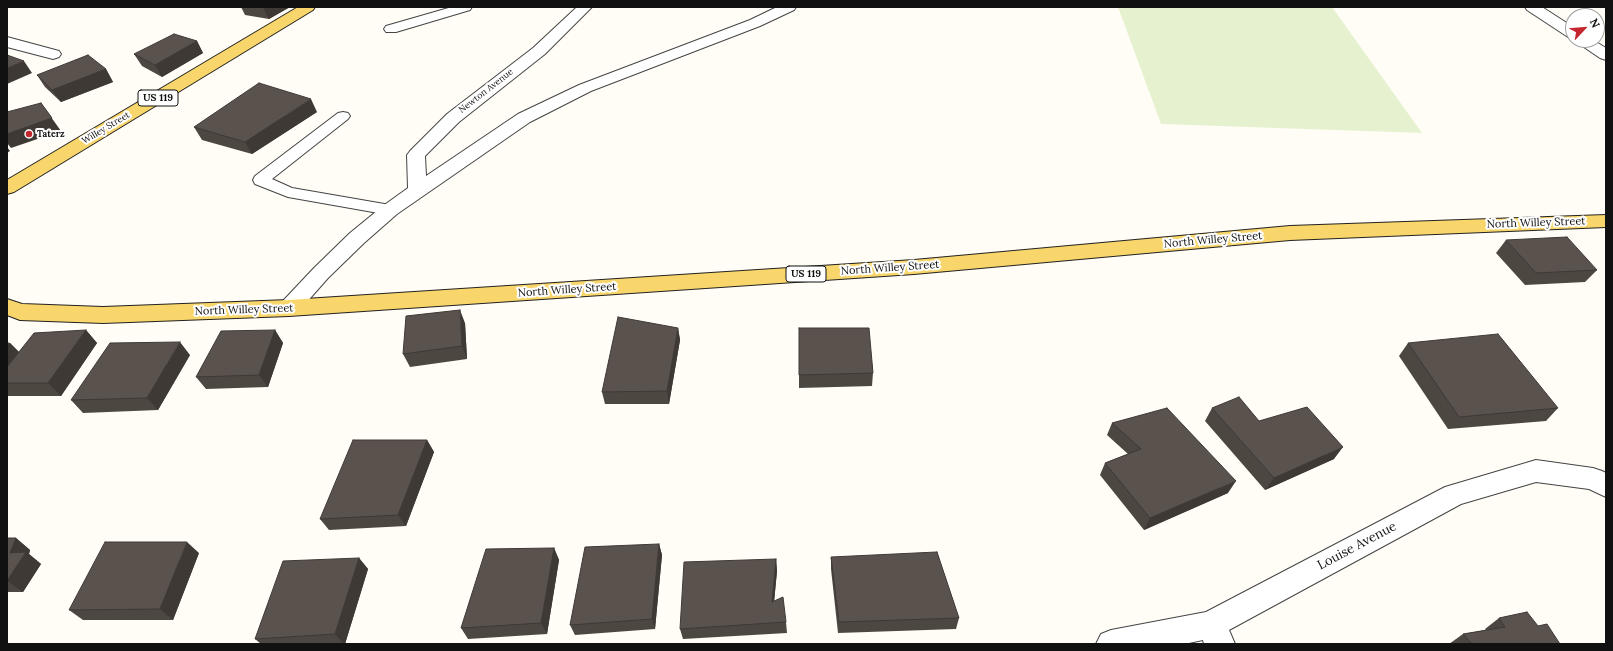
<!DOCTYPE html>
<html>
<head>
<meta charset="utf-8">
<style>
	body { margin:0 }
	#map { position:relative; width:1613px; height:651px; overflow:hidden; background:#fffdf5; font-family:Lora,serif }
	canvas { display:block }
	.frame { position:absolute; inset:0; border:8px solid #111; pointer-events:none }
	.north { position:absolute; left:1565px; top:8px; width:40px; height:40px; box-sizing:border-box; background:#fff; border:1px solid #a0a0a0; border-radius:50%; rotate:64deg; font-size:11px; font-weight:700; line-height:16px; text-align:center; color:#111 }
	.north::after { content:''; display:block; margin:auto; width:14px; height:18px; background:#c4262e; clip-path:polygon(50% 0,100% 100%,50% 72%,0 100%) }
</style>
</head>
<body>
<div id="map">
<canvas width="1613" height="651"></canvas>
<div class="frame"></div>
<div class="north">N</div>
</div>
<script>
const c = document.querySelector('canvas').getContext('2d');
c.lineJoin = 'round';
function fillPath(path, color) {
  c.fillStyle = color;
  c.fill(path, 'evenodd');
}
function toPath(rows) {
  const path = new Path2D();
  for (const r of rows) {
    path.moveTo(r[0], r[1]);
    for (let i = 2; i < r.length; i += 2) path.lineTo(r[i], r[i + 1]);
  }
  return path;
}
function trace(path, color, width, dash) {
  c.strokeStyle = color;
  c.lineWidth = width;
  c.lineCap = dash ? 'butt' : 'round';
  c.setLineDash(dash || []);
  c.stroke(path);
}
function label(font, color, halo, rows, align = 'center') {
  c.font = font + ' Lora,serif';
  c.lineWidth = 4;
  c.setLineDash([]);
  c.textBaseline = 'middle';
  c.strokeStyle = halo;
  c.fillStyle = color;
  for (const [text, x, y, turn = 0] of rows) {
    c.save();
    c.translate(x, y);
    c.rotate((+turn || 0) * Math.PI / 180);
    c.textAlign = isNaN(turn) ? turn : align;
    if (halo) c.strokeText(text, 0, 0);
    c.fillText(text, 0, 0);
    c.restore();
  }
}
const pitch = toPath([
	[1118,7,1332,7,1422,133,1161,124]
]);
const service = toPath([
	[452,7,472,7,470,10,396,32,386,32,384,29,386,26,452,7],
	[343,112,348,113,350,116,348,119,272,179,292,188,396,206,398,210,396,214,390,215,288,197,255,184,253,180,255,176,338,113,343,112]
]);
const minor = toPath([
	[577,7,592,7,545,54,459,122,425,156,426,176,518,114,579,85,750,20,777,7,796,7,794,10,760,26,591,91,530,122,397,214,364,243,328,278,297,313,289,316,281,313,278,308,281,303,314,268,350,233,383,206,408,188,407,155,410,151,447,114,533,48,577,7],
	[7,37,59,51,61,54,59,57,53,59,7,47,7,37],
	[1536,460,1593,468,1602,471,1606,473,1606,497,1589,489,1536,482,1461,504,1229,630,1235,644,1204,644,1203,640,1184,644,1096,644,1101,634,1111,630,1206,612,1445,487,1536,460]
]);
const tertiary = toPath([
	[1525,7,1542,7,1573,27,1573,39,1568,37,1527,10,1525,7],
	[1575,40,1593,40,1606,48,1606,60,1600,58,1578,43,1575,40]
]);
const primary = toPath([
	[298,7,315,7,313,10,14,192,7,194,7,180,298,7],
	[1606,215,1606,227,1290,240,914,274,289,316,103,323,20,320,7,315,7,299,22,304,103,307,289,300,914,260,1290,226,1606,215]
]);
const wall = toPath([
	[241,7,290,7,269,19,245,15],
	[197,41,203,53,162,77,142,66,134,54],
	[106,69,113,82,61,102,45,87,37,75],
	[317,112,252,154,202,140,194,127],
	[1506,240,1597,270,1585,282,1525,285,1496,253],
	[465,323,467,359,410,367,403,354],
	[678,328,680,340,669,404,605,404,602,392],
	[799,328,873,373,872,386,799,388],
	[86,330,97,343,61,396,8,396,7,395,7,342,10,343,19,352],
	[275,330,283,343,268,387,206,389,196,377],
	[1408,343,1558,408,1546,421,1448,429,1399,356],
	[190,355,158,410,83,413,71,400],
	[1212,408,1259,421,1334,459,1265,490,1205,421],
	[1112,423,1228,493,1144,530,1100,475,1105,463,1128,454,1107,435],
	[427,440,434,452,406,526,329,530,320,519],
	[7,538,16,538,30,550,29,554,41,564,23,592,7,592],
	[659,544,662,555,655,629,575,635,570,625],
	[554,548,559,560,547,634,468,639,461,628],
	[199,553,173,620,83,620,69,610],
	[831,557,959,618,956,629,838,633,831,569],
	[359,558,368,569,345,644,261,644,255,639],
	[776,559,777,571,774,602,786,622,787,633,683,639,680,629],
	[1499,618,1538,626,1560,644,1449,644,1463,634,1486,630,1485,629]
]);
const shadedWall = toPath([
	[264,7,290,7,269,19,263,8],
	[197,41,203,53,162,77,155,65],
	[24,61,32,73,7,84,7,68],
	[106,69,113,82,61,102,52,90],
	[311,99,317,112,252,154,245,142],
	[41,103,61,131,11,148,7,143,7,134],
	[7,147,10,151,7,153],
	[460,310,465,323,467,359,462,346],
	[678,328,680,340,669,404,667,391],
	[86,330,97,343,61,396,48,383],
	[275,330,283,343,268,387,259,375],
	[180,342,190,355,158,410,147,398],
	[10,343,22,355,7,374,7,346],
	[427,440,434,452,406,526,398,515],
	[1343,447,1334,459,1265,490,1274,478],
	[1236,481,1228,493,1144,530,1150,518],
	[16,538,30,550,29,554,41,564,23,592,7,581,10,553],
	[187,542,199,553,173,620,160,609],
	[659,544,662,555,655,629,652,619],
	[554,548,559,560,547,634,541,623],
	[359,558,368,569,345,644,344,644,335,634],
	[776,559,777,571,773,613,772,602]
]);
const building = toPath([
	[174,34,197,41,155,65,134,54,174,34],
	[7,55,24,61,7,68,7,55],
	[88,55,106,69,52,90,37,75,88,55],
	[259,83,311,99,245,142,194,127,259,83],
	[41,103,52,118,7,134,7,112,41,103],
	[1567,237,1597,270,1536,273,1506,240,1567,237],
	[460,310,462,346,403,354,406,316,460,310],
	[618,317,678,328,667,391,602,392,618,317],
	[799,328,869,328,873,373,799,375,799,328],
	[86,330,48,383,7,383,7,367,34,333,86,330],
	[275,330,259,375,196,377,221,331,275,330],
	[1498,334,1558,408,1459,417,1408,343,1498,334],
	[180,342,147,398,71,400,110,343,180,342],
	[1239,397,1259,421,1307,407,1343,447,1274,478,1212,408,1239,397],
	[1167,408,1236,481,1150,518,1105,463,1141,449,1112,423,1167,408],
	[353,440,427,440,398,515,320,519,353,440],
	[7,538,16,538,10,553,26,552,7,581,7,538],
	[105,542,187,542,160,609,69,610,105,542],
	[659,544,652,619,570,625,585,547,659,544],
	[554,548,541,623,461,628,486,549,554,548],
	[937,552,959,618,839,622,831,557,937,552],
	[359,558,335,634,255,639,283,561,359,558],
	[776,559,772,602,783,597,786,622,680,629,684,562,776,559],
	[1527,612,1538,626,1547,624,1560,644,1472,644,1463,634,1505,627,1499,618,1527,612]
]);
const markers = [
	[29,134,4,"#c4262e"]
];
const farStreetnames = [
	["Newton Avenue",486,91,-38],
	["Willey Street",106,128,-31]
];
const farPoinames = [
	["Taterz",37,134]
];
const shields = [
	[158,98,40],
	[806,274,40]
];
const shieldNames = [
	["US 119",158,98],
	["US 119",806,274]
];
const streetNames = [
	["North Willey Street",1536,223,-2],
	["North Willey Street",1213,240,-5],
	["North Willey Street",890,268,-4],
	["North Willey Street",567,290,-4],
	["North Willey Street",244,310,-2]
];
const nearStreetnames = [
	["Louise Avenue",1357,546,-28]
];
fillPath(pitch, '#e6f2cf');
trace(service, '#444', 2);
trace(minor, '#444', 2);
trace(tertiary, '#444', 2);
trace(primary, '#222', 2);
fillPath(service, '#fff');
fillPath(minor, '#fff');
fillPath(tertiary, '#fff');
fillPath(primary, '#f9d66b');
fillPath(wall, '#4d4742');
fillPath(shadedWall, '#3f3936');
fillPath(building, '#5a524d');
trace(building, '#3f3936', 1);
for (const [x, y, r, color] of markers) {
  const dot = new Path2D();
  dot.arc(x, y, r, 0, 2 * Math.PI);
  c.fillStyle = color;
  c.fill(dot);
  trace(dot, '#fff', 1.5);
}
label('9px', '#111', '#fff', farStreetnames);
label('bold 9px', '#111', '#fff', farPoinames, 'left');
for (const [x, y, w] of shields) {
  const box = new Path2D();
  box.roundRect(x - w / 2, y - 8, w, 16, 3);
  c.fillStyle = '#fff';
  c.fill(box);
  trace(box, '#111', 1);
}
label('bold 10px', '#111', null, shieldNames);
label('11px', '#111', '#fff', streetNames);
label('13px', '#111', '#fff', nearStreetnames);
</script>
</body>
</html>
